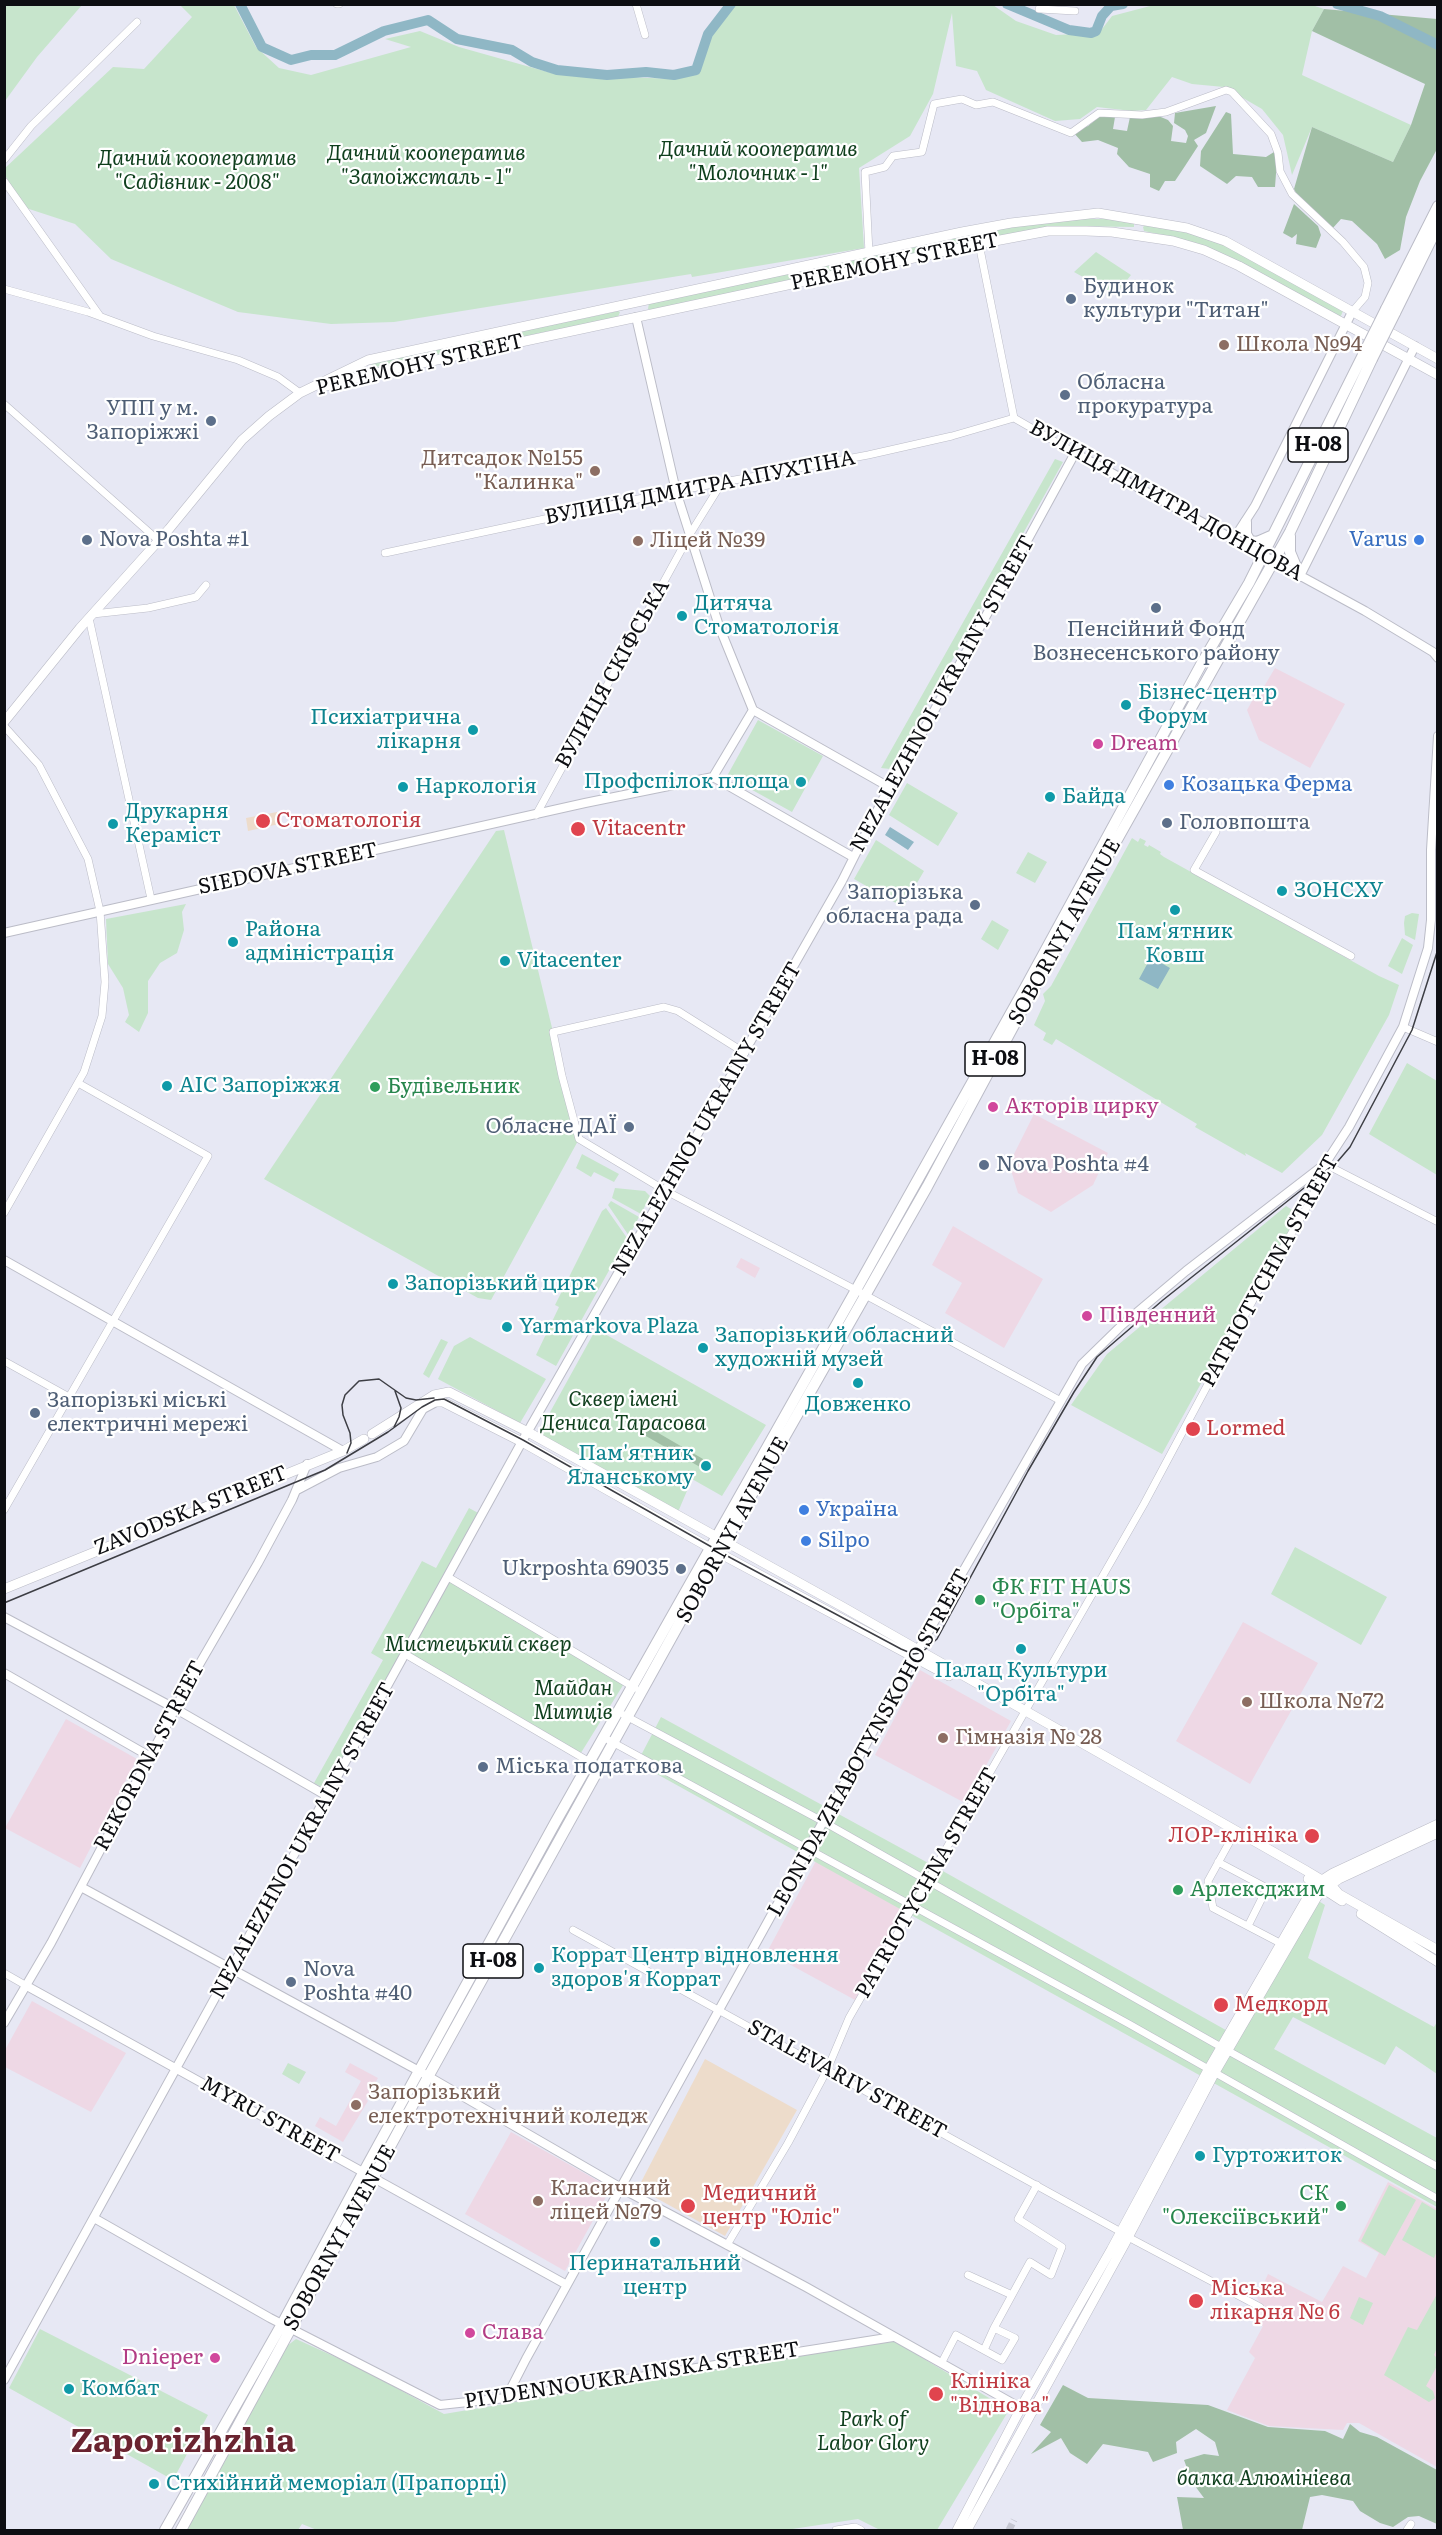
<!DOCTYPE html>
<html>
<head>
<meta charset="utf-8">
<style>
	body { margin:0 }
	#map { position:relative; width:1442px; height:2535px; overflow:hidden; background:#e7e8f4; font-family:Literata,serif }
	canvas { display:block }
	.frame { position:absolute; inset:0; border:6px solid #0d0e12; pointer-events:none }
</style>
</head>
<body>
<div id="map">
<canvas width="1442" height="2535"></canvas>
<div class="frame"></div>
</div>
<script>
const c = document.querySelector('canvas').getContext('2d');
c.lineJoin = 'round';
function fillPath(path, color) {
  c.fillStyle = color;
  c.fill(path, 'evenodd');
}
function toPath(rows) {
  const path = new Path2D();
  for (const r of rows) {
    path.moveTo(r[0], r[1]);
    for (let i = 2; i < r.length; i += 2) path.lineTo(r[i], r[i + 1]);
  }
  return path;
}
function trace(path, color, width, dash) {
  c.strokeStyle = color;
  c.lineWidth = width;
  c.lineCap = dash ? 'butt' : 'round';
  c.setLineDash(dash || []);
  c.stroke(path);
}
function label(font, color, halo, rows, align = 'center') {
  c.font = font + ' Literata,serif';
  c.lineWidth = 4.5;
  c.setLineDash([]);
  c.textBaseline = 'middle';
  c.strokeStyle = halo;
  c.fillStyle = color;
  for (const [text, x, y, turn = 0] of rows) {
    c.save();
    c.translate(x, y);
    c.rotate((+turn || 0) * Math.PI / 180);
    c.textAlign = isNaN(turn) ? turn : align;
    if (halo) c.strokeText(text, 0, 0);
    c.fillText(text, 0, 0);
    c.restore();
  }
}
const education = toPath([
	[1275,668,1345,704,1310,768,1259,740,1247,710,1256,694,1259,695],
	[1034,1114,1108,1153,1093,1185,1051,1212,1018,1193,1009,1164],
	[953,1226,1043,1279,1004,1348,945,1313,962,1283,932,1265],
	[741,1258,760,1268,755,1278,736,1267],
	[1243,1622,1318,1663,1250,1784,1176,1741],
	[920,1670,1011,1721,965,1803,875,1755],
	[66,1719,137,1759,80,1868,5,1828],
	[817,1859,905,1907,855,2000,767,1952],
	[32,2001,126,2053,91,2112,5,2067,5,2050],
	[350,2063,378,2078,366,2099,368,2101,343,2142,315,2126,320,2117,336,2126,361,2081,345,2072],
	[511,2132,611,2188,565,2271,465,2214],
	[1388,2182,1437,2209,1437,2467,1359,2423,1347,2423,1343,2430,1269,2426,1227,2410,1255,2358,1249,2352,1263,2326,1252,2320,1261,2304,1257,2298,1268,2274,1322,2302,1343,2266,1366,2278,1379,2253,1358,2241]
]);
const medical = toPath([
	[277,812,279,824,248,831,246,818],
	[705,2059,797,2110,725,2236,638,2188]
]);
const green = toPath([
	[5,4,82,5,37,57,5,101],
	[179,4,234,5,256,47,279,68,311,75,411,47,385,39,420,31,459,47,555,74,674,79,698,74,710,38,733,6,737,5,993,5,1016,21,1056,35,1099,33,1112,16,1154,5,1312,5,1324,9,1312,31,1302,75,1411,125,1393,162,1312,127,1292,175,1283,135,1262,109,1224,87,1192,84,1172,77,1146,110,1132,111,1097,107,1080,119,1055,121,986,90,977,71,956,66,952,13,933,94,910,136,859,168,864,248,692,277,691,274,394,322,331,324,238,312,111,259,75,224,23,207,5,175,4,169,113,67,144,69,192,17],
	[1058,219,1110,219,1134,223,1134,227,1071,226,952,246,950,244,950,238],
	[1146,224,1178,230,1211,240,1235,250,1343,311,1340,318,1228,256,1176,238,1144,231,1143,227],
	[935,243,938,247,937,249,651,310,648,309,649,303],
	[1096,252,1131,275,1115,295,1074,272],
	[618,311,620,312,618,317,371,368,372,363],
	[1055,459,1063,462,945,673,890,769,881,768],
	[758,720,823,756,792,812,727,776],
	[907,783,958,813,938,846,889,815],
	[504,830,579,1139,491,1300,478,1298,264,1179,496,831],
	[1132,838,1138,842,1140,838,1146,841,1144,845,1148,847,1149,845,1161,852,1160,854,1164,857,1379,976,1399,985,1389,1015,1322,1135,1282,1173,1245,1153,1246,1156,1195,1127,1197,1124,1056,1039,1052,1045,1043,1040,1046,1033,1034,1025,1045,1001,1043,994,1051,986],
	[876,840,924,871,903,907,854,879],
	[1028,852,1047,862,1035,883,1016,873],
	[186,904,182,912,184,930,177,953,160,963,148,981,148,1013,139,1032,125,1022,129,1015,123,988,108,964,106,919],
	[1412,913,1419,914,1415,940,1405,935,1404,923,1405,916],
	[992,920,1009,930,998,950,981,939],
	[1402,938,1413,945,1402,974,1388,966],
	[1407,1063,1437,1081,1437,1175,1369,1134],
	[582,1154,619,1174,614,1182,594,1172,591,1177,576,1168],
	[615,1188,645,1191,650,1196,641,1214,612,1198],
	[611,1201,639,1217,629,1236,608,1205],
	[1286,1206,1299,1214,1236,1320,1162,1454,1071,1405,1107,1354],
	[606,1208,627,1238,556,1366,536,1355,559,1307,555,1305,602,1211],
	[596,1329,766,1425,722,1496,692,1479,678,1512,538,1434],
	[470,1337,546,1379,520,1423,438,1379,454,1346],
	[441,1339,448,1342,429,1378,423,1374],
	[469,1508,480,1514,327,1790,314,1783,383,1660,371,1653,422,1561,436,1568],
	[1295,1547,1387,1597,1361,1645,1271,1594],
	[448,1577,625,1682,579,1756,405,1654],
	[661,1717,941,1870,1240,2038,1317,1900,1325,1905,1308,1958,1434,2027,1437,2022,1437,2074,1396,2046,1385,2065,1293,2017,1274,2049,1437,2138,1437,2207,637,1763],
	[288,2063,306,2072,299,2084,282,2074],
	[1389,2185,1416,2200,1385,2256,1361,2241],
	[1422,2202,1437,2211,1437,2251,1434,2258,1402,2240],
	[1437,2294,1437,2348,1434,2355,1437,2358,1437,2366,1426,2386,1433,2391,1435,2398,1429,2402,1384,2375,1408,2327,1417,2330],
	[1359,2297,1373,2303,1363,2325,1350,2318],
	[40,2329,208,2415,173,2480,9,2388],
	[296,2339,362,2369,444,2414,891,2339,1009,2410,937,2530,880,2530,858,2519,786,2530,317,2530,302,2524,298,2530,184,2530,220,2464,287,2346]
]);
const forest = toPath([
	[1324,9,1437,19,1437,149,1420,181,1406,217,1400,250,1385,259,1377,244,1352,221,1341,219,1332,229,1297,195,1294,189,1312,127,1393,162,1411,125,1425,84,1312,31],
	[1216,106,1206,133,1194,140,1198,146,1185,166,1175,181,1165,181,1159,191,1150,187,1150,174,1129,167,1117,154,1118,148,1098,140,1082,142,1073,132,1088,126,1100,116,1115,117,1113,129,1127,131,1130,117,1156,115,1168,120,1173,126,1171,141,1186,143,1188,136,1185,130,1174,123,1175,113],
	[1226,112,1231,114,1233,154,1266,157,1274,152,1277,160,1275,187,1258,187,1252,177,1236,176,1227,184,1200,166,1201,151],
	[1294,204,1318,226,1321,235,1316,248,1296,244,1297,234,1292,238,1283,233],
	[636,1420,703,1459,700,1467,632,1428],
	[1063,2385,1088,2398,1208,2405,1268,2427,1325,2431,1343,2439,1350,2424,1360,2432,1377,2437,1437,2470,1437,2524,1419,2516,1408,2517,1393,2527,1380,2523,1360,2511,1353,2501,1322,2495,1310,2497,1302,2530,1183,2530,1177,2497,1204,2498,1192,2482,1184,2460,1204,2454,1219,2456,1215,2442,1196,2429,1176,2442,1177,2453,1153,2462,1148,2452,1103,2444,1087,2464,1070,2453,1061,2438,1031,2454,1051,2432,1040,2425]
]);
const water = toPath([
	[890,827,914,842,908,850,885,835],
	[1151,957,1170,968,1158,989,1139,979]
]);
const river = toPath([
	[240,4,262,47,291,60,311,55,335,55,384,31,428,20,457,39,512,50,532,62,557,70,607,75,646,72,674,75,696,70,708,34,731,4],
	[1007,4,1069,30,1091,33,1096,31,1102,16,1111,6,1123,4],
	[1337,4,1380,16,1438,45]
]);
const minorTunnel = toPath([
	[1009,2530,1014,2520]
]);
const minor = toPath([
	[337,4,339,4],
	[636,4,645,35],
	[1039,9,1075,11],
	[4,160,31,126,137,22],
	[4,181,100,316],
	[979,244,1014,418,1075,453],
	[869,253,865,172,885,167,893,156,922,152,934,104,962,99,976,105,993,102,1071,133,1099,113,1142,115,1166,112,1226,90,1232,92,1271,134,1278,153,1280,171,1292,194,1343,242,1364,267,1368,283,1365,297,1352,312],
	[4,289,88,312,153,336,238,360,278,377,300,393],
	[4,404,159,541],
	[385,553,676,491,868,455,952,436,1014,418],
	[93,614,148,608,196,597,206,585],
	[89,618,151,899],
	[4,726,39,765,88,859,100,911,105,982,102,1016,84,1072,4,1213],
	[536,815,690,534,718,489,726,481],
	[1216,832,1194,870,1351,956],
	[1403,1027,1438,1042],
	[745,1053,678,1011,664,1007,553,1032,562,1076,579,1139,666,1191,856,1290,1061,1401],
	[4,1361,69,1397],
	[4,1510,208,1156,78,1083],
	[448,1577,635,1688],
	[405,1654,600,1768],
	[624,1715,824,1822,1214,2043,1438,2167],
	[603,1737,1129,2024,1438,2199],
	[1234,1834,1208,1881,1213,1908,1280,1943],
	[1218,1862,1267,1888,1248,1926],
	[573,1930,1121,2232],
	[4,1973,25,1985],
	[1128,2237,1260,2307],
	[727,2245,788,2143,827,2070,849,2018,1144,1504,1261,1285,1310,1202,1325,1164,1438,1222],
	[968,2275,1012,2295],
	[984,2350,994,2328],
	[942,2362,956,2335,1002,2360,1015,2338,994,2328,1030,2262,1051,2275,1062,2247,1018,2219,1037,2185],
	[836,2530,855,2527,861,2530],
	[1407,2530,1411,2524]
]);
const tertiary = toPath([
	[636,317,676,491,719,626,753,710],
	[1233,540,1255,506,1352,312],
	[1300,576,1415,346],
	[713,777,753,710,889,787],
	[713,777,853,857],
	[4,933,585,803,713,777],
	[4,1260,343,1451],
	[297,1490,339,1468,377,1457,404,1441,423,1409,436,1402],
	[4,1617,176,1709,327,1796],
	[4,1673,149,1756],
	[81,1887,419,2071,630,2193,806,2287,1021,2408],
	[25,1985,567,2285],
	[4,2023,51,1943,192,1677,258,1563,292,1500,307,1464],
	[94,2218,270,2318,440,2405,506,2398,893,2337],
	[4,2380,524,1438,842,881,889,787,916,744,1075,453,1365,611,1433,652,1438,658],
	[506,2398,526,2359,918,1650,1082,1364,1122,1325,1186,1271,1325,1164,1349,1127,1403,1027,1428,948,1431,920,1431,850,1438,736]
]);
const secondary = toPath([
	[323,387,371,374,979,244,1048,231,1086,231,1112,232,1173,241,1204,250,1239,266,1438,375],
	[4,722,80,628,169,529,242,440,269,416,300,393,368,360,962,232,1011,223,1098,213,1187,228,1225,241,1438,359],
	[434,1395,436,1402,443,1402,522,1442,719,1553,949,1676],
	[372,1434,434,1395,449,1392,528,1432,843,1607,1305,1870,1332,1886,1339,1894,1438,1950],
	[4,1589,343,1451,364,1439],
	[1308,1879,1342,1901],
	[1361,1914,1438,1962],
	[957,2530,1025,2400,1111,2250,1208,2070,1310,1893,1322,1880,1333,1873,1438,1824],
	[967,2530,1124,2245,1214,2074,1317,1897,1323,1890,1339,1879,1438,1833]
]);
const primary = toPath([
	[1386,309,1438,206],
	[1395,313,1438,226],
	[1246,522,1246,534,1250,541,1257,542,1273,535],
	[1290,536,1290,552,1300,576],
	[165,2530,282,2324,363,2173,555,1823,856,1290,1025,988,1203,661,1249,583,1363,355],
	[181,2530,428,2077,715,1559,927,1187,1041,975,1290,532,1372,359]
]);
const tram = toPath([
	[394,1427,399,1417,401,1408,395,1391],
	[347,1453,351,1443,350,1433,343,1415,342,1405,345,1395,359,1381,379,1379,406,1398,416,1400,434,1398],
	[4,1603,325,1470,388,1432,422,1407,435,1400,444,1399,523,1440,731,1558,901,1649,913,1654,921,1653,937,1639,1028,1471,1074,1392,1097,1357,1163,1300,1338,1161,1350,1147,1412,1030,1438,949]
]);
const primaryBridge = toPath([
	[1363,355,1386,309],
	[1372,359,1395,313]
]);
const markers = [
	[1071,299,6,"#5c6f8a"],
	[1224,345,6,"#8d6e63"],
	[1065,395,6,"#5c6f8a"],
	[211,421,6,"#5c6f8a"],
	[595,471,6,"#8d6e63"],
	[87,540,6,"#5c6f8a"],
	[1419,540,6,"#3f7fe0"],
	[638,541,6,"#8d6e63"],
	[1156,608,6,"#5c6f8a"],
	[682,616,6,"#0f9aa8"],
	[1126,705,6,"#0f9aa8"],
	[473,730,6,"#0f9aa8"],
	[1098,744,6,"#d1479c"],
	[801,782,6,"#0f9aa8"],
	[1169,785,6,"#3f7fe0"],
	[403,787,6,"#0f9aa8"],
	[1050,797,6,"#0f9aa8"],
	[263,821,8,"#e0444e"],
	[1167,823,6,"#5c6f8a"],
	[113,824,6,"#0f9aa8"],
	[578,829,8,"#e0444e"],
	[1282,891,6,"#0f9aa8"],
	[975,905,6,"#5c6f8a"],
	[1175,910,6,"#0f9aa8"],
	[233,942,6,"#0f9aa8"],
	[505,961,6,"#0f9aa8"],
	[167,1086,6,"#0f9aa8"],
	[375,1087,6,"#2e9e5b"],
	[993,1107,6,"#d1479c"],
	[629,1127,6,"#5c6f8a"],
	[984,1165,6,"#5c6f8a"],
	[393,1284,6,"#0f9aa8"],
	[1087,1316,6,"#d1479c"],
	[507,1327,6,"#0f9aa8"],
	[703,1348,6,"#0f9aa8"],
	[858,1383,6,"#0f9aa8"],
	[35,1413,6,"#5c6f8a"],
	[1193,1429,8,"#e0444e"],
	[706,1466,6,"#0f9aa8"],
	[804,1510,6,"#3f7fe0"],
	[806,1541,6,"#3f7fe0"],
	[681,1569,6,"#5c6f8a"],
	[980,1600,6,"#2e9e5b"],
	[1021,1649,6,"#0f9aa8"],
	[1247,1702,6,"#8d6e63"],
	[943,1738,6,"#8d6e63"],
	[483,1767,6,"#5c6f8a"],
	[1312,1836,8,"#e0444e"],
	[1178,1890,6,"#2e9e5b"],
	[539,1968,6,"#0f9aa8"],
	[291,1982,6,"#5c6f8a"],
	[1221,2005,8,"#e0444e"],
	[356,2105,6,"#8d6e63"],
	[1200,2156,6,"#0f9aa8"],
	[538,2201,6,"#8d6e63"],
	[688,2206,8,"#e0444e"],
	[1341,2206,6,"#2e9e5b"],
	[655,2242,6,"#0f9aa8"],
	[1196,2301,8,"#e0444e"],
	[470,2333,6,"#d1479c"],
	[215,2358,6,"#d1479c"],
	[69,2389,6,"#0f9aa8"],
	[936,2394,8,"#e0444e"],
	[154,2484,6,"#0f9aa8"]
];
const shields = [
	[1318,445,60],
	[995,1059,60],
	[493,1961,60]
];
const shieldNames = [
	["Н-08",1318,445],
	["Н-08",995,1059],
	["Н-08",493,1961]
];
const parkNames = [
	["Дачний кооператив",758,150],
	["\"Молочник - 1\"",758,174],
	["Дачний кооператив",426,154],
	["\"Запоіжсталь - 1\"",426,178],
	["Дачний кооператив",197,159],
	["\"Садівник - 2008\"",197,183],
	["Сквер імені",623,1400],
	["Дениса Тарасова",623,1424],
	["Мистецький сквер",478,1645],
	["Майдан",573,1689],
	["Митців",573,1713],
	["Park of",873,2420],
	["Labor Glory",873,2444],
	["балка Алюмінієва",1264,2479]
];
const streetNames = [
	["PEREMOHY STREET",895,262,-12],
	["PEREMOHY STREET",420,365,-13],
	["ВУЛИЦЯ ДМИТРА АПУХТІНА",700,488,-11],
	["ВУЛИЦЯ ДМИТРА ДОНЦОВА",1166,501,29],
	["ВУЛИЦЯ СКІФСЬКА",613,674,-61],
	["NEZALEZHNOI UKRAINY STREET",943,694,-61],
	["SIEDOVA STREET",288,869,-12],
	["SOBORNYI AVENUE",1065,932,-61],
	["NEZALEZHNOI UKRAINY STREET",707,1119,-60],
	["PATRIOTYCHNA STREET",1270,1271,-61],
	["ZAVODSKA STREET",191,1511,-22],
	["SOBORNYI AVENUE",733,1530,-61],
	["LEONIDA ZHABOTYNSKOHO STREET",869,1743,-61],
	["REKORDNA STREET",150,1756,-62],
	["NEZALEZHNOI UKRAINY STREET",303,1841,-61],
	["PATRIOTYCHNA STREET",927,1883,-60],
	["STALEVARIV STREET",847,2080,29],
	["MYRU STREET",270,2120,29],
	["SOBORNYI AVENUE",340,2238,-61],
	["PIVDENNOUKRAINSKA STREET",632,2376,-9]
];
const serviceNames = [
	["Будинок",1083,287],
	["культури \"Титан\"",1083,311],
	["Обласна",1077,383],
	["прокуратура",1077,407],
	["УПП у м.",199,409,"right"],
	["Запоріжжі",199,433,"right"],
	["Nova Poshta #1",99,540],
	["Пенсійний Фонд",1156,630,"center"],
	["Вознесенського району",1156,654,"center"],
	["Головпошта",1179,823],
	["Запорізька",963,893,"right"],
	["обласна рада",963,917,"right"],
	["Обласне ДАЇ",617,1127,"right"],
	["Nova Poshta #4",996,1165],
	["Запорізькі міські",47,1401],
	["електричні мережі",47,1425],
	["Ukrposhta 69035",669,1569,"right"],
	["Міська податкова",495,1767],
	["Nova",303,1970],
	["Poshta #40",303,1994]
];
const educationNames = [
	["Школа №94",1236,345],
	["Дитсадок №155",583,459,"right"],
	["\"Калинка\"",583,483,"right"],
	["Ліцей №39",650,541],
	["Школа №72",1259,1702],
	["Гімназія № 28",955,1738],
	["Запорізький",368,2093],
	["електротехнічний коледж",368,2117],
	["Класичний",550,2189],
	["ліцей №79",550,2213]
];
const shopNames = [
	["Varus",1407,540,"right"],
	["Козацька Ферма",1181,785],
	["Україна",816,1510],
	["Silpo",818,1541]
];
const cultureNames = [
	["Дитяча",694,604],
	["Стоматологія",694,628],
	["Бізнес-центр",1138,693],
	["Форум",1138,717],
	["Психіатрична",461,718,"right"],
	["лікарня",461,742,"right"],
	["Профспілок площа",789,782,"right"],
	["Наркологія",415,787],
	["Байда",1062,797],
	["Друкарня",125,812],
	["Кераміст",125,836],
	["ЗОНСХУ",1294,891],
	["Района",245,930],
	["адміністрація",245,954],
	["Пам'ятник",1175,932,"center"],
	["Ковш",1175,956,"center"],
	["Vitacenter",517,961],
	["АІС Запоріжжя",179,1086],
	["Запорізький цирк",405,1284],
	["Yarmarkova Plaza",519,1327],
	["Запорізький обласний",715,1336],
	["художній музей",715,1360],
	["Довженко",858,1405,"center"],
	["Пам'ятник",694,1454,"right"],
	["Яланському",694,1478,"right"],
	["Палац Культури",1021,1671,"center"],
	["\"Орбіта\"",1021,1695,"center"],
	["Коррат Центр відновлення",551,1956],
	["здоров'я Коррат",551,1980],
	["Гуртожиток",1212,2156],
	["Перинатальний",655,2264,"center"],
	["центр",655,2288,"center"],
	["Комбат",81,2389],
	["Стихійний меморіал (Прапорці)",166,2484]
];
const hotelNames = [
	["Dream",1110,744],
	["Акторів цирку",1005,1107],
	["Південний",1099,1316],
	["Слава",482,2333],
	["Dnieper",203,2358,"right"]
];
const healthNames = [
	["Стоматологія",276,821],
	["Vitacentr",592,829],
	["Lormed",1206,1429],
	["ЛОР-клініка",1298,1836,"right"],
	["Медкорд",1234,2005],
	["Медичний",702,2194],
	["центр \"Юліс\"",702,2218],
	["Мiська",1210,2289],
	["лiкарня № 6",1210,2313],
	["Клініка",950,2382],
	["\"Віднова\"",950,2406]
];
const leisureNames = [
	["Будівельник",387,1087],
	["ФК FIT HAUS",992,1588],
	["\"Орбіта\"",992,1612],
	["Арлексджим",1190,1890],
	["СК",1329,2194,"right"],
	["\"Олексіївський\"",1329,2218,"right"]
];
const townNames = [
	["Zaporizhzhia",183,2442]
];
fillPath(education, '#eed8e5');
fillPath(medical, '#eddccb');
fillPath(green, '#c7e5cc');
fillPath(forest, '#a1bfa6');
fillPath(water, '#8fb7c5');
trace(river, '#8fb7c5', 10);
trace(minorTunnel, '#c6c7d2', 7, [7, 3.5]);
trace(minor, '#bbbcc7', 8);
trace(tertiary, '#bbbcc7', 10);
trace(secondary, '#bbbcc7', 10);
trace(primary, '#bbbcc7', 12);
trace(minor, '#fff', 7);
trace(tertiary, '#fff', 8);
trace(secondary, '#fff', 9);
trace(primary, '#fff', 10);
trace(tram, '#3d3e44', 1.5);
trace(primaryBridge, '#bbbcc7', 12, []);
trace(primaryBridge, '#fff', 10);
for (const [x, y, r, color] of markers) {
  const dot = new Path2D();
  dot.arc(x, y, r, 0, 2 * Math.PI);
  c.fillStyle = color;
  c.fill(dot);
  trace(dot, '#fff', 2);
}
for (const [x, y, w] of shields) {
  const box = new Path2D();
  box.roundRect(x - w / 2, y - 17, w, 34, 4.5);
  c.fillStyle = '#fff';
  c.fill(box);
  trace(box, '#0d0e12', 1.5);
}
label('bold 20px', '#0d0e12', null, shieldNames);
label('italic 21px', '#0f3f1d', '#fff', parkNames);
label('21px', '#0d0e12', '#fff', streetNames);
label('21px', '#4e5e75', '#fff', serviceNames, 'left');
label('21px', '#785e54', '#fff', educationNames, 'left');
label('21px', '#366cbe', '#fff', shopNames, 'left');
label('21px', '#0d838f', '#fff', cultureNames, 'left');
label('21px', '#b23c85', '#fff', hotelNames, 'left');
label('21px', '#be3a42', '#fff', healthNames, 'left');
label('21px', '#27864d', '#fff', leisureNames, 'left');
label('bold 33px', '#6a2430', '#fff', townNames);
</script>
</body>
</html>
